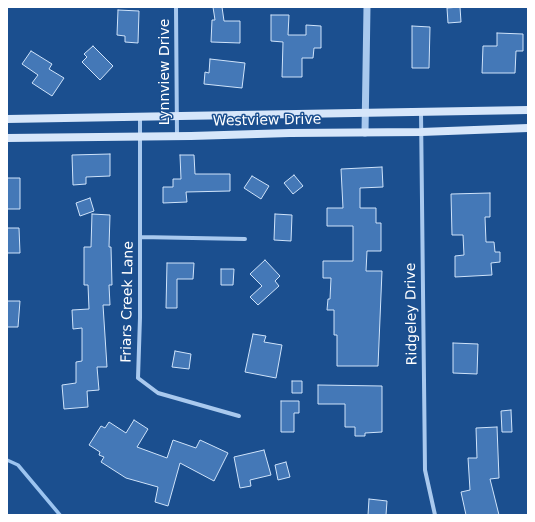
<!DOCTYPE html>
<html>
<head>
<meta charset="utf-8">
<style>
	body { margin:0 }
	#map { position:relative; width:535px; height:522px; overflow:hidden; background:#1b4f8f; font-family:"DejaVu Sans",sans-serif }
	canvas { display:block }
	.frame { position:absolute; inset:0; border:8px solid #fff; pointer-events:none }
</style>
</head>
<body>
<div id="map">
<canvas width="535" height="522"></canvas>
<div class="frame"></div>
</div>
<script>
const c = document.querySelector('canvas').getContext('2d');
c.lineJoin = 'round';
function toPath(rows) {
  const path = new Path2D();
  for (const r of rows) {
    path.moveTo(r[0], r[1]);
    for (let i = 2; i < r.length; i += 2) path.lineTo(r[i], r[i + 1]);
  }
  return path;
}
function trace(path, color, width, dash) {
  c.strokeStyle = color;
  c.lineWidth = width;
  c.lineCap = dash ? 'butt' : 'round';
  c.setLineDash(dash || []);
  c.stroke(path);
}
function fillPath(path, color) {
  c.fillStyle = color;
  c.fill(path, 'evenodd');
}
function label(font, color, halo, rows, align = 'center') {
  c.font = font + ' "DejaVu Sans",sans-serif';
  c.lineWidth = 3;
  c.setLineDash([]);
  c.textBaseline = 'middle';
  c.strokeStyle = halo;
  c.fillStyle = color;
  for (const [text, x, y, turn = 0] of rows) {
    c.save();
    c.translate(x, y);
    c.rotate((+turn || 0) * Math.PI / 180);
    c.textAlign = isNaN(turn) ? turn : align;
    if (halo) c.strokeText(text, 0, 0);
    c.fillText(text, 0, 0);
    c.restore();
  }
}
const stream = toPath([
	[7,460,18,465,60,515]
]);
const building = toPath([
	[213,7,222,7,224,21,240,21,240,43,211,42,212,20,215,20,213,7],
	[460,7,461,22,448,23,447,8,460,7],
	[118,10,139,11,138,43,125,42,125,36,117,35,118,10],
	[271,15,289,15,288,35,306,35,306,25,321,26,321,48,314,48,313,58,302,58,302,77,282,77,283,42,271,41,271,15],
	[412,26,430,27,429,68,412,68,412,26],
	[497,33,523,34,523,51,516,51,515,73,482,73,483,46,497,46,497,33],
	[93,46,113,66,100,80,82,62,87,57,84,54,93,46],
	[31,51,52,64,49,69,64,78,52,96,32,83,38,75,22,64,31,51],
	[210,59,245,63,242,88,204,84,205,72,209,73,210,59],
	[110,154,110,176,86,177,86,184,73,185,72,155,110,154],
	[180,155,194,155,195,174,230,174,230,191,186,192,187,202,163,203,163,187,173,187,173,179,181,179,180,155],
	[382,167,383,187,360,188,360,208,376,208,376,223,381,223,381,251,367,251,366,271,382,271,378,366,337,366,337,335,334,335,334,310,327,310,328,299,330,299,331,278,323,278,323,261,353,261,353,226,327,226,327,208,343,208,341,169,382,167],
	[294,175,303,186,293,194,284,183,294,175],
	[252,176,269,186,261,199,244,188,252,176],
	[7,178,20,178,20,209,7,209,7,178],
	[490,193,490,217,485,217,486,242,494,242,495,252,500,252,500,262,491,263,492,275,455,277,455,256,464,255,463,235,452,235,451,194,490,193],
	[90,198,94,211,80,216,76,203,90,198],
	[92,214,110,215,109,247,111,247,112,285,109,285,110,305,103,305,107,367,97,367,99,390,87,391,88,407,64,409,62,385,76,383,76,362,82,361,82,328,73,329,72,310,89,309,88,285,84,285,84,247,91,247,92,214],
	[275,214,292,215,291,241,274,240,275,214],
	[7,228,19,228,20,253,7,253,7,228],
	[265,260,280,276,275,281,279,286,258,305,250,297,262,286,250,274,265,260],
	[167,263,194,263,193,279,177,279,177,308,166,308,167,263],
	[221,269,234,269,233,285,221,285,221,269],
	[7,301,20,301,18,327,7,327,7,301],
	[253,334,266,336,264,342,282,345,276,378,245,372,253,334],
	[453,343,478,344,477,374,453,373,453,343],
	[175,351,191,354,189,369,172,367,175,351],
	[292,381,302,381,302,393,292,393,292,381],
	[318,385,382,386,382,432,365,433,365,436,355,436,355,427,345,427,345,404,318,404,318,385],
	[281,401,299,401,299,413,294,413,294,432,281,432,281,401],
	[511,410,512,432,502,432,501,411,511,410],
	[134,420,148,429,137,447,167,458,173,440,196,448,200,440,228,453,214,481,180,463,168,506,155,502,158,487,126,478,101,462,104,457,99,455,100,452,89,445,101,426,105,428,109,422,126,433,134,420],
	[497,427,499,478,490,479,499,515,466,515,461,492,470,490,468,458,477,458,476,428,497,427],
	[264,450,271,475,250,480,251,486,240,488,234,457,264,450],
	[286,462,290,477,278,480,275,465,286,462],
	[369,499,387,501,386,515,368,515,369,499]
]);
const minor = toPath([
	[176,7,177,136],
	[421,112,425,470,435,515],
	[140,117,140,318,138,378,158,393,239,416],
	[140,237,245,239]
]);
const tertiary = toPath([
	[365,133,367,7]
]);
const secondary = toPath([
	[7,119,528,110],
	[7,138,191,136,290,133,421,132,528,128]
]);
const streetNames = [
	["Lynnview Drive",165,72,-90],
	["Westview Drive",267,121,-1],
	["Friars Creek Lane",128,302,-89],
	["Ridgeley Drive",412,314,-91]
];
trace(stream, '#9cc4f0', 3.5);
fillPath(building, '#4478b7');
trace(building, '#cfe3fa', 1);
trace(minor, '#a9c9ee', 4);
trace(tertiary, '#a9c9ee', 7);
trace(secondary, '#d6e6fa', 8);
label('14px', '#fff', '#1b4f8f', streetNames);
</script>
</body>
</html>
